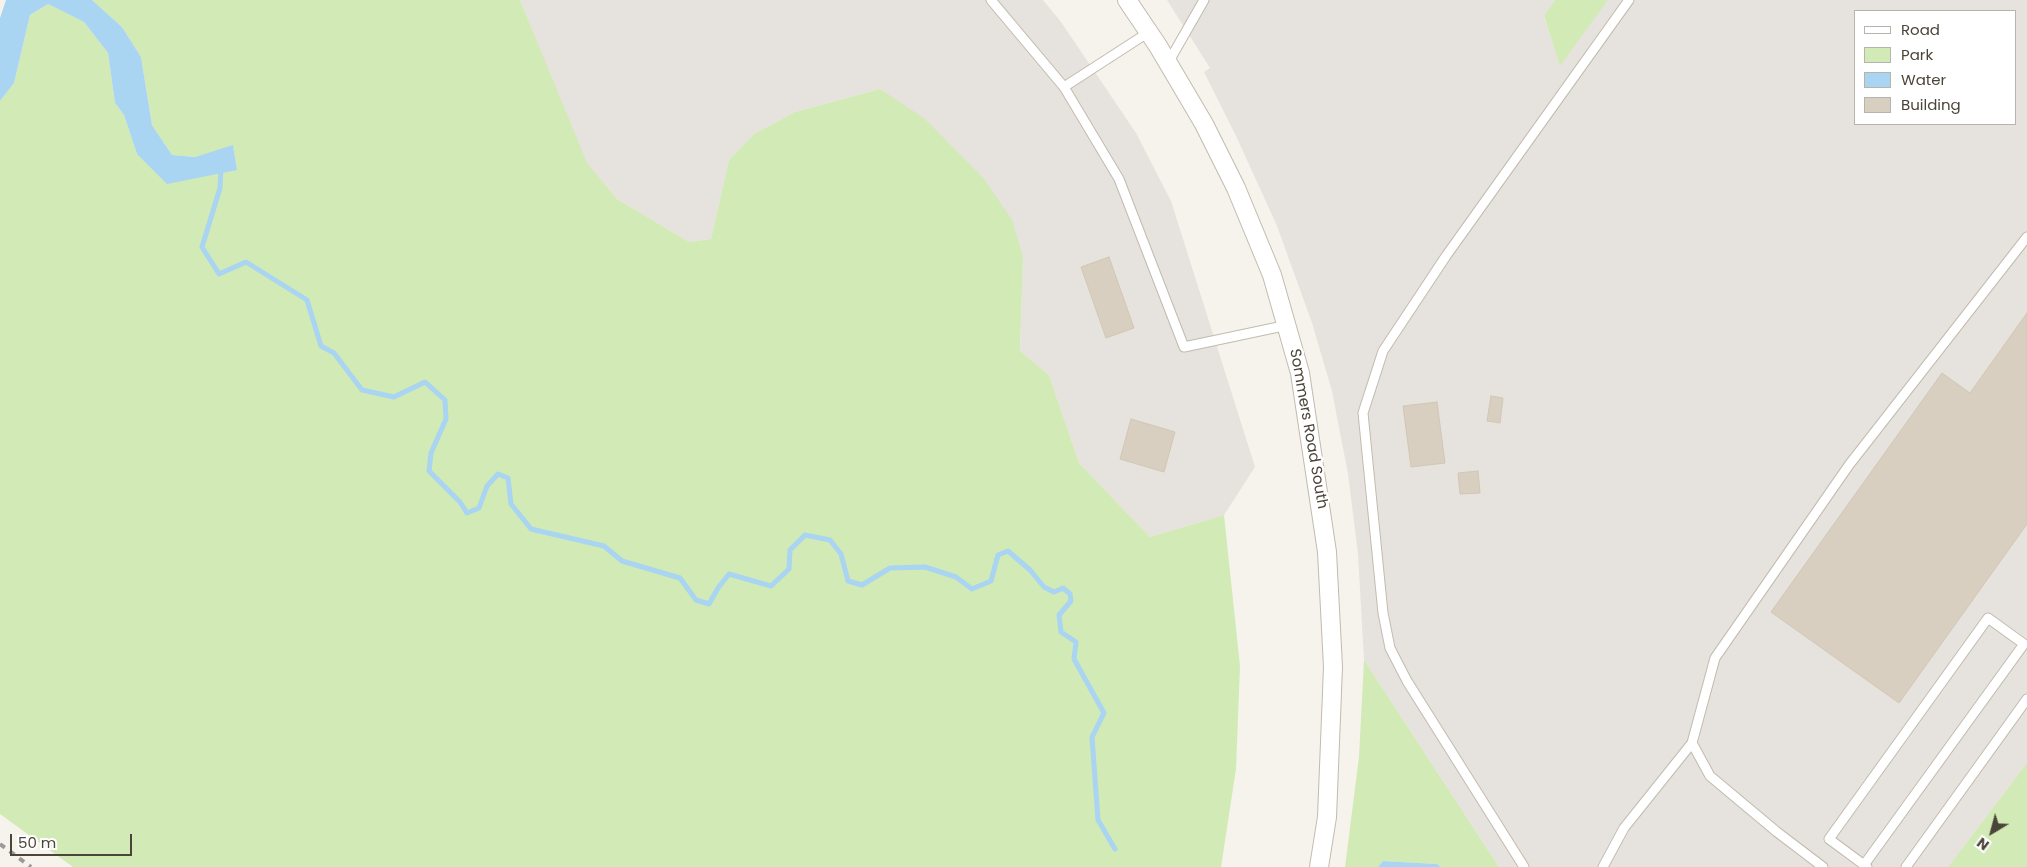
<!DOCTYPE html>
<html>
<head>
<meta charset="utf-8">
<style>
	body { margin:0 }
	#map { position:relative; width:2027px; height:867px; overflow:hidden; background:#f6f3ec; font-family:Poppins,sans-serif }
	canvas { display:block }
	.legend { position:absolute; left:1854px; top:10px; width:162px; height:115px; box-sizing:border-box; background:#fff; border:1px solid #b7b4b0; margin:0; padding:6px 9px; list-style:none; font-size:15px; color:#4b4439 }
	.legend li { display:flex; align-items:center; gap:10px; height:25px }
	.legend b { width:25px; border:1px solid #b7b4b0 }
	.north { position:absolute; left:1967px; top:807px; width:50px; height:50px; -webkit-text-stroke:4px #fff; paint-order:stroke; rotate:217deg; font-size:14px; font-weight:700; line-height:20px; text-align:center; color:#4b4439 }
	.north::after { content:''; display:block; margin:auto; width:18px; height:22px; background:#4b4439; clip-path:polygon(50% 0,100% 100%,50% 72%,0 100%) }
	.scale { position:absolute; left:10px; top:834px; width:122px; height:22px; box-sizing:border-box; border:2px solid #4b4439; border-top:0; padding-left:6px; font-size:15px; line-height:18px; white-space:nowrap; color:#4b4439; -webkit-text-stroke:4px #fff; paint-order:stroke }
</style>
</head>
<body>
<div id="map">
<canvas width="2027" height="867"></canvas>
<ul class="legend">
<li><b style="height:6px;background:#fff"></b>Road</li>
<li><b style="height:14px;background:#d2eab5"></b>Park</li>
<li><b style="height:14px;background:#a9d4f2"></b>Water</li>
<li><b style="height:14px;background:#d8cfc1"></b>Building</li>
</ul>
<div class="north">N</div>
<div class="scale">50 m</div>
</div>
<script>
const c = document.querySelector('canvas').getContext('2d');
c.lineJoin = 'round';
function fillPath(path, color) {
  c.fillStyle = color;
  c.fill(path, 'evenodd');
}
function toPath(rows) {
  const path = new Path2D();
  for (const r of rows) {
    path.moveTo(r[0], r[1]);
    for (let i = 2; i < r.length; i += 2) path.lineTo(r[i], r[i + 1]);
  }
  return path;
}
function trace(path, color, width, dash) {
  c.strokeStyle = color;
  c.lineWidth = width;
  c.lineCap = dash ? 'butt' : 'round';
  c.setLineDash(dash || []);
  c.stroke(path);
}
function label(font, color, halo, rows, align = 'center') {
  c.font = font + ' Poppins,sans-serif';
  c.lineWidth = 5;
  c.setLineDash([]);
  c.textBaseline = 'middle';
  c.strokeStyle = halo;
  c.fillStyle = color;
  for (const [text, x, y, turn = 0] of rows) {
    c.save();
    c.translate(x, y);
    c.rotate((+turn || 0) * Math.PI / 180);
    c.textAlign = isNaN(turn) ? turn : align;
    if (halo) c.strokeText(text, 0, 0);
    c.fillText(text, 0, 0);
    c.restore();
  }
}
const industrial = toPath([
	[520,0,1043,0,1061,22,1136,133,1171,201,1255,467,1224,515,1150,537,1079,463,1049,375,1020,351,1023,257,880,89,795,112,754,134,729,160,711,239,689,242,617,199,586,163],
	[1167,0,1555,0,1544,17,1560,65,1608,0,2027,0,2027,763,1948,867,1499,867,1364,660,1358,554,1348,474,1332,391,1312,323,1277,226,1237,138,1204,72,1210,68],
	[1856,11,2016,11,2016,124,1856,124]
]);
const green = toPath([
	[92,0,520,0,587,163,617,199,689,242,711,239,729,160,754,134,795,112,880,89,925,119,984,179,1012,220,1023,257,1020,351,1049,375,1079,463,1150,537,1224,515,1240,666,1236,769,1221,867,73,867,0,814,0,101,14,83,30,15,48,4,84,22,108,53,115,103,124,115,137,154,237,170,233,146,195,157,172,155,152,125,141,57,122,27],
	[1555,0,1608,0,1560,66,1544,16],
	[1364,660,1499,867,1441,867,1437,864,1383,861,1378,867,1345,867,1359,757],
	[2027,763,2027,867,1948,867]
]);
const water = toPath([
	[6,0,92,0,122,27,141,57,152,125,172,155,195,157,233,145,237,170,167,184,137,154,124,115,115,103,108,53,84,22,48,4,30,15,14,83,0,101,0,18],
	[1383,861,1437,864,1441,867,1378,867]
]);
const stream = toPath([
	[221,168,220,188,202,247,219,274,246,262,307,300,321,346,334,353,362,390,394,397,425,382,445,400,446,419,431,453,429,471,460,502,467,513,479,508,487,486,498,474,508,478,511,504,531,529,604,546,622,561,680,578,696,600,709,604,718,588,729,574,771,586,789,569,790,550,805,535,830,540,841,554,848,581,862,585,890,568,925,567,956,577,972,589,991,581,998,555,1008,551,1030,570,1044,587,1054,592,1063,588,1070,594,1071,601,1059,615,1061,632,1076,642,1074,659,1104,713,1092,737,1098,820,1115,849]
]);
const building = toPath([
	[1109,257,1134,328,1106,338,1081,267,1109,257],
	[2027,313,2027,524,1899,703,1771,612,1942,373,1970,393,2027,313],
	[1491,396,1503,398,1500,423,1487,421,1491,396],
	[1437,402,1445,463,1411,467,1403,406,1437,402],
	[1131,419,1175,432,1164,472,1120,459,1131,419],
	[1478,471,1480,493,1460,494,1458,473,1478,471]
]);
const service = toPath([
	[991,0,1064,87,1119,179,1184,347,1288,325],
	[1168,63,1204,0],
	[1064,87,1149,32],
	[1864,865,2024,644,1988,618,1829,839,1867,867],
	[1524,867,1407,681,1390,648,1383,613,1363,413,1383,351,1446,256,1629,0],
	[1603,867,1624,828,1692,743],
	[1823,867,1777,832,1710,776,1692,743,1715,658,1849,465,2027,237],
	[1906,867,2027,699]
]);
const minor = toPath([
	[1127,0,1158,46,1204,124,1236,188,1272,275,1300,373,1327,552,1333,667,1327,817,1319,867]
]);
const rail = toPath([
	[0,844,31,867]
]);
const streetNames = [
	["Sommers Road South",1308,429,80]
];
fillPath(industrial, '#e6e2dd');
fillPath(green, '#d2eab5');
fillPath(water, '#a9d4f2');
trace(stream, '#a9d4f2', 5);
fillPath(building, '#d8cfc1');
trace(building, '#d3c7b4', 1);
trace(service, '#c2bbae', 11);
trace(minor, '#c2bbae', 20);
trace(service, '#fff', 9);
trace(minor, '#fff', 18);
trace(rail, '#9a9a9a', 4, [6, 6]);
label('15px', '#4b4439', '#fff', streetNames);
</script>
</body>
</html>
